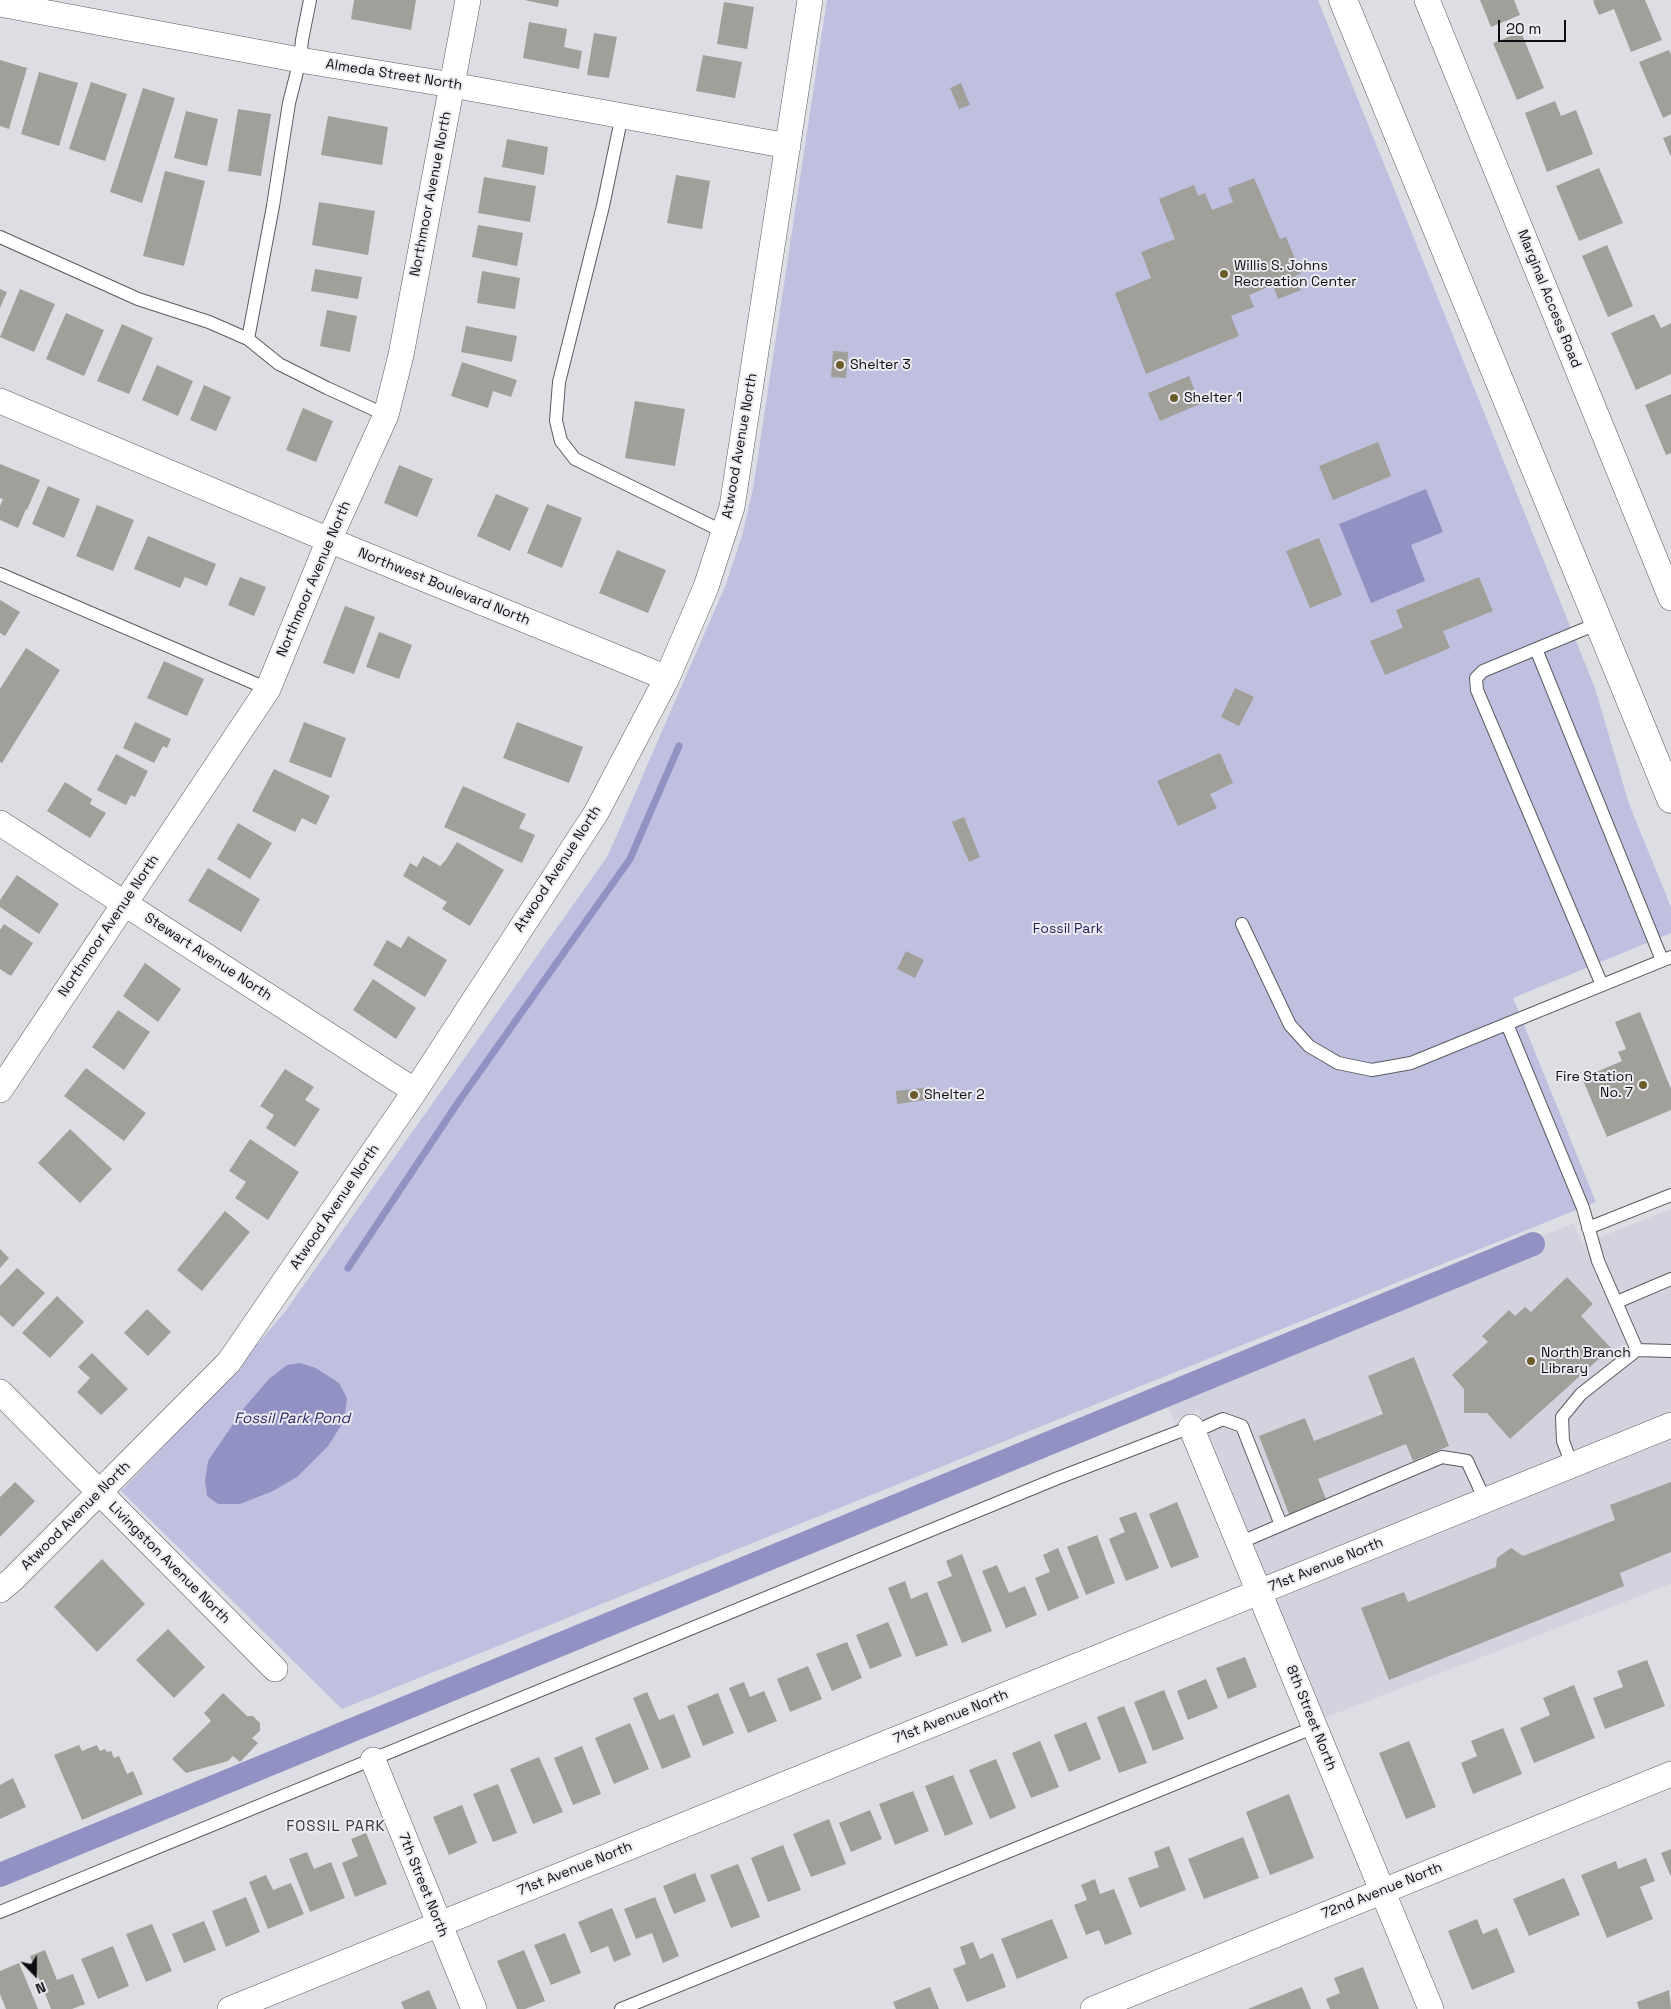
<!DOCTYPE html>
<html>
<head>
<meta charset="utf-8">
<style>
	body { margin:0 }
	#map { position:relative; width:1671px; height:2009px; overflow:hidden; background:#dddee3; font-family:"Space Grotesk",sans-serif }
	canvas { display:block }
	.north { position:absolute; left:10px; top:1949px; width:50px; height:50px; -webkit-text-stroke:4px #ebebf1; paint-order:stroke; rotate:158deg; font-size:14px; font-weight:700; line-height:20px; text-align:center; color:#0d0d0f }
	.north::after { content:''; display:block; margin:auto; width:18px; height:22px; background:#0d0d0f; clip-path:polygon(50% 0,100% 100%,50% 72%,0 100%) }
	.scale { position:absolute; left:1498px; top:20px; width:68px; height:22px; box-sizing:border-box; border:2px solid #0d0d0f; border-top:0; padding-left:6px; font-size:15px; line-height:18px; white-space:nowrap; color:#0d0d0f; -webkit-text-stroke:4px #ebebf1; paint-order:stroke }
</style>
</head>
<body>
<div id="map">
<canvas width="1671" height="2009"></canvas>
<div class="north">N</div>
<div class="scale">20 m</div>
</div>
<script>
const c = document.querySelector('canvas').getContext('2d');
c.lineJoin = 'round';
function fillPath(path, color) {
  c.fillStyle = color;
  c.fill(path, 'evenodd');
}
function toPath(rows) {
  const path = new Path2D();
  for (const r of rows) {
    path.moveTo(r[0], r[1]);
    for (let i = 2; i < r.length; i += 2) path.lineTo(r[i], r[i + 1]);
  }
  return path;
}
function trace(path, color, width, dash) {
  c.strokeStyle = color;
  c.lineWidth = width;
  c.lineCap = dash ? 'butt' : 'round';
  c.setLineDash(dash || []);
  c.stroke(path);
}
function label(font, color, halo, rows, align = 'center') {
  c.font = font + ' "Space Grotesk",sans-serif';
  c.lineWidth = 4;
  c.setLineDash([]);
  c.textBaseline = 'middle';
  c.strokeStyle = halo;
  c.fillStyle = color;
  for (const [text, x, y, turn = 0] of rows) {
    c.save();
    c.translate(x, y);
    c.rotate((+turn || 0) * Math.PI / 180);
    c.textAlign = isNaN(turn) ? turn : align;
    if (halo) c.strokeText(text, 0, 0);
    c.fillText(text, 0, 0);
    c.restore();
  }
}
const built = toPath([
	[1671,1209,1671,1411,1265,1576,1198,1411,1176,1419,1243,1585,1161,1390,1574,1223,1582,1244],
	[1671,1439,1671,1584,1324,1718,1275,1600]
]);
const green = toPath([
	[827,0,1318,0,1595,688,1629,804,1671,907,1671,933,1513,998,1596,1202,342,1709,121,1491,218,1390,284,1313,607,857,616,837,726,584,742,536,753,489]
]);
const water = toPath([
	[1426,489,1443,532,1411,545,1425,581,1371,603,1339,524],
	[300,1363,316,1368,339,1383,347,1398,344,1421,328,1446,297,1477,273,1491,240,1504,218,1504,207,1496,205,1481,208,1461,244,1408,269,1379,287,1365]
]);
const stream = toPath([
	[348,1268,459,1101,630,859,679,746]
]);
const canal = toPath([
	[0,1875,1533,1244]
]);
const building = toPath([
	[354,0,416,0,411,30,351,19],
	[524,0,559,0,558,7],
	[1480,0,1514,0,1520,15,1491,27],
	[1595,0,1645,0,1662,40,1631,52,1614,9,1599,15,1593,1],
	[724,2,754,7,747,49,717,44],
	[529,22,567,29,564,47,582,51,579,69,523,58],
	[1521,32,1544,88,1517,100,1493,43],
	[594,33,617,37,609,78,587,75],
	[1669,50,1671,55,1671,114,1663,118,1639,62],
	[703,55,742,62,735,98,696,91],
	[0,60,27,68,9,129,0,126],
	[39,72,78,83,59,146,21,134],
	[91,82,127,94,105,161,69,149],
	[961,83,970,105,959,109,950,88],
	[143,88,175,98,142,203,110,192],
	[1555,101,1561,116,1576,110,1593,154,1547,172,1525,113],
	[238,109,271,114,261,176,228,171],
	[186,111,218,119,207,166,174,158],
	[328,116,388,127,382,165,321,155],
	[1671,135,1671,157,1663,138],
	[507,139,548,147,544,175,502,167],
	[1599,168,1623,223,1579,241,1556,186],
	[165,171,205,181,184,266,143,256],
	[676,175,710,181,702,229,667,223],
	[484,177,536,186,530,222,478,213],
	[1254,178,1280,239,1286,237,1301,273,1295,276,1301,290,1278,299,1273,285,1249,295,1254,307,1231,316,1239,336,1146,374,1115,293,1151,278,1141,252,1175,239,1159,199,1194,185,1198,196,1205,193,1212,210,1233,202,1228,188],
	[319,202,375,211,368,255,312,245],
	[478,225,523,233,517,266,472,257],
	[1607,245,1633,306,1608,317,1582,256],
	[315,269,362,277,358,299,311,291],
	[482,271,520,278,515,309,477,303],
	[0,289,7,292,0,308],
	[20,289,55,304,34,352,0,337],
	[327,310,357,316,350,352,320,346],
	[66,313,104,330,84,376,46,359],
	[1654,314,1661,328,1671,323,1671,374,1636,390,1611,333],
	[122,324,153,338,129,394,97,381],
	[466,326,517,336,512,362,461,352],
	[833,351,848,352,846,378,831,377],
	[462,362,517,380,511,397,493,391,488,408,451,396],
	[157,365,193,381,178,416,142,400],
	[1189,376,1200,404,1160,421,1148,393],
	[204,385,231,397,216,431,190,420],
	[1671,394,1671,453,1666,455,1645,405],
	[635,401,685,409,675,466,625,458],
	[303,408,333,421,316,462,286,450],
	[1378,442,1391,476,1333,500,1319,466],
	[0,464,40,480,27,510,26,509,18,528,0,520,0,506,3,499,0,498],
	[399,465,433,479,417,517,384,503],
	[48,486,80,499,64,538,32,524],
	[496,494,529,508,510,551,477,536],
	[547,504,582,518,562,568,527,553],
	[97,505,134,520,113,571,76,556],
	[148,536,216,564,207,586,185,577,180,588,134,569],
	[1319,538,1342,595,1310,608,1286,551],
	[617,550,666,570,648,613,599,593],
	[240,577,266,587,254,616,228,605],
	[1479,577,1493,611,1443,631,1450,648,1385,675,1370,641,1403,628,1396,610],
	[0,600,20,612,5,636,0,633],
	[345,606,375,617,354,674,323,663],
	[379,632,412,645,399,679,366,667],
	[26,648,60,670,2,763,0,762,0,689],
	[164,661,204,679,187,716,147,698],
	[1235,688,1254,697,1239,726,1221,717],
	[135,722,171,739,167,748,163,746,154,763,123,748],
	[304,722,346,738,331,778,289,762],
	[517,722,583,747,569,783,503,758],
	[1220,753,1233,783,1210,794,1217,808,1178,826,1157,781],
	[116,754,148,771,135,797,131,795,126,805,97,790],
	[274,769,330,796,316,825,302,818,295,832,252,811],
	[65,782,92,799,90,804,106,813,90,838,47,811],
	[463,786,526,814,519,828,535,835,522,863,444,827],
	[964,817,980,857,969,862,952,822],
	[238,823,272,843,250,879,217,859],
	[457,842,504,870,470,926,442,909,447,902,403,876,410,863,417,867,423,856,440,866,445,861],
	[208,868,260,899,241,932,188,901],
	[17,875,59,904,39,934,0,907,0,900],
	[4,924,33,943,11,976,0,969,0,930],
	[408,936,447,960,425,997,373,965,387,940,401,948],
	[906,951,924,960,915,978,897,969],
	[145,963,181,989,158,1022,123,996],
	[373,979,416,1008,396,1039,353,1010],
	[118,1010,150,1032,124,1070,92,1047],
	[1640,1012,1671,1089,1671,1110,1607,1137,1582,1078,1622,1061,1618,1052,1626,1049,1615,1022],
	[86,1068,146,1113,124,1141,64,1096],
	[285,1069,314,1087,305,1100,320,1109,295,1147,266,1128,274,1115,260,1106],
	[931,1087,933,1099,897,1104,896,1091],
	[70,1129,112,1169,80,1203,38,1163],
	[250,1139,299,1172,268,1220,235,1198,246,1182,229,1171],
	[225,1211,250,1232,202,1291,177,1270],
	[0,1249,9,1258,0,1268],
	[17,1268,45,1293,13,1327,0,1315,0,1286],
	[1567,1277,1593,1304,1581,1316,1611,1348,1510,1439,1487,1413,1464,1413,1464,1389,1452,1375,1488,1342,1482,1336,1509,1310,1515,1316,1525,1307,1531,1312],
	[57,1296,84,1322,50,1358,22,1333],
	[147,1309,171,1332,148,1356,124,1333],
	[92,1353,128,1389,101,1415,77,1392,90,1378,78,1367],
	[1414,1357,1449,1446,1413,1461,1406,1444,1318,1479,1326,1499,1289,1514,1259,1436,1305,1418,1314,1441,1383,1414,1368,1376],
	[15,1482,35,1501,0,1537,0,1497],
	[1671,1482,1671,1552,1620,1573,1624,1586,1389,1680,1361,1608,1404,1592,1408,1602,1496,1567,1497,1558,1511,1548,1523,1556,1615,1520,1610,1505],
	[1177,1502,1199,1557,1171,1568,1149,1514],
	[1136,1512,1159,1568,1126,1581,1109,1539,1125,1532,1119,1518],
	[1097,1535,1115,1583,1086,1595,1067,1547],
	[1058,1548,1079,1598,1048,1611,1035,1578,1050,1572,1043,1555],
	[962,1554,992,1631,962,1643,937,1582,952,1576,946,1561],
	[102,1559,145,1604,97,1652,54,1607],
	[997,1565,1009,1593,1025,1586,1037,1615,1006,1628,982,1571],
	[905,1581,911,1599,927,1592,948,1645,916,1657,888,1588],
	[888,1622,902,1656,870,1669,856,1635],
	[168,1629,205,1667,174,1698,136,1660],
	[847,1642,862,1678,832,1691,816,1654],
	[1245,1657,1257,1687,1228,1699,1216,1668],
	[1647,1660,1665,1706,1605,1729,1593,1698,1623,1687,1617,1671],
	[808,1666,822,1699,790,1712,777,1679],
	[1206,1679,1218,1708,1188,1720,1177,1691],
	[744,1682,750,1697,764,1691,777,1721,748,1733,729,1688],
	[1574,1685,1595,1738,1534,1763,1520,1728,1550,1715,1543,1698],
	[1164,1690,1184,1739,1153,1751,1134,1702],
	[647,1692,659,1720,674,1714,691,1757,662,1769,633,1698],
	[223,1693,247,1716,253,1716,260,1723,260,1731,252,1738,258,1743,240,1762,233,1756,228,1761,186,1773,172,1759,211,1721,204,1713],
	[718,1693,734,1733,703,1746,687,1706],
	[1124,1706,1147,1763,1119,1773,1097,1717],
	[1086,1722,1101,1759,1069,1772,1054,1735],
	[630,1723,649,1769,614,1784,595,1738],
	[1503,1728,1522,1774,1473,1794,1461,1763,1477,1756,1471,1741],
	[1040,1741,1059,1787,1031,1798,1012,1753],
	[1409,1741,1436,1807,1406,1819,1379,1753],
	[79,1745,82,1751,97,1745,100,1751,105,1749,107,1752,111,1751,114,1758,119,1756,127,1774,133,1771,143,1794,82,1820,54,1755],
	[582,1746,601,1794,573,1805,554,1758],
	[539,1757,563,1812,533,1824,510,1769],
	[996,1759,1016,1808,990,1819,969,1770],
	[953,1775,973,1824,945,1836,925,1786],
	[13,1778,26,1807,0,1819,0,1785],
	[498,1784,517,1833,493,1842,473,1794],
	[913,1791,929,1831,895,1845,879,1804],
	[1289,1794,1314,1858,1270,1875,1246,1812],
	[462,1805,477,1843,449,1855,433,1817],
	[870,1810,882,1839,851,1852,839,1823],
	[829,1819,846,1864,811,1877,793,1834],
	[366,1833,387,1884,355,1897,342,1863,358,1856,351,1839],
	[1243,1837,1259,1878,1204,1899,1188,1859],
	[783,1845,801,1890,768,1902,751,1858],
	[1169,1846,1186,1890,1140,1908,1128,1878,1159,1867,1154,1852],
	[1671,1849,1671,1877,1661,1853],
	[307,1852,314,1869,331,1862,345,1898,310,1912,289,1859],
	[1646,1858,1655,1881,1640,1887,1653,1919,1607,1938,1581,1875,1616,1861,1618,1869],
	[738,1864,760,1917,731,1928,710,1875],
	[695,1873,706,1901,674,1914,663,1886],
	[266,1875,273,1890,291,1883,304,1914,268,1929,249,1882],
	[1564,1878,1580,1915,1529,1936,1513,1899],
	[1095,1879,1100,1894,1114,1889,1132,1934,1105,1945,1099,1930,1086,1935,1074,1905,1087,1900,1081,1885],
	[246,1897,260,1932,226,1947,212,1911],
	[655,1897,679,1956,663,1963,652,1933,636,1939,624,1909],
	[612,1908,631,1955,614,1962,608,1946,591,1953,578,1922],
	[1052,1919,1068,1958,1017,1979,1001,1939],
	[1477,1919,1483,1934,1497,1928,1515,1972,1472,1990,1448,1931],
	[204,1921,216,1950,184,1963,172,1934],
	[152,1924,172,1971,146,1982,126,1934],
	[565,1933,581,1973,551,1985,534,1945],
	[973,1942,980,1959,993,1953,1006,1987,967,2002,953,1969,966,1964,960,1947],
	[113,1946,129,1986,98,1999,81,1959],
	[45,1950,57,1980,73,1974,85,2004,72,2009,51,2009,30,1956],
	[524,1950,545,2001,525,2009,517,2009,497,1961],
	[19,1963,38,2009,6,2009,0,1994,0,1971],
	[1363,1967,1379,2009,1330,2009,1326,1999,1340,1993,1334,1978],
	[930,1987,939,2009,896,2009,893,2002],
	[1302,1987,1311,2009,1248,2009],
	[429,1990,437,2009,404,2009,401,2002],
	[1669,1990,1671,2009,1639,2009,1637,2002]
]);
const lane = toPath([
	[622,115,603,206,559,382,556,421,561,441,575,459,724,532],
	[0,237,138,299,209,322,248,339,279,364,327,388,386,415],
	[248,339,273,206,289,103,300,60,302,40,310,0],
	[0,574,268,689],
	[1599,623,1536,649,1662,960],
	[1536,649,1483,671,1476,678,1477,690,1602,985],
	[1242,924,1290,1025,1309,1046,1338,1063,1372,1070,1411,1063,1671,957],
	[1507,1024,1583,1208,1598,1261,1637,1350,1581,1394,1562,1417,1563,1441,1572,1465],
	[1588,1228,1671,1195],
	[1617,1302,1671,1279],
	[1637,1350,1671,1351],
	[1194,1432,1223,1419,1242,1426,1281,1525,1442,1457,1467,1461,1485,1500],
	[1239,1543,1281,1525],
	[0,1912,1058,1478,1191,1427],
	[621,2009,1315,1727]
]);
const street = toPath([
	[1427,0,1671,598],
	[0,4,300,60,452,85,788,146],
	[0,401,329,540,667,678],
	[0,823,415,1091],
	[0,1090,268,689,329,540,386,415,401,355,468,0],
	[0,1392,275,1669],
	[1191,1427,1431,2009],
	[0,1590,13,1579,229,1362,415,1091,596,813,667,678,706,587,732,507,810,0],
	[373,1760,474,2009],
	[230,2009,1671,1425],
	[1093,2009,1671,1774]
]);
const secondary = toPath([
	[1343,0,1671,799]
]);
const markers = [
	[1224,274,5,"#6a5b29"],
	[840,365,5,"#6a5b29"],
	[1174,398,5,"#6a5b29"],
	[1643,1085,5,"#6a5b29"],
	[914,1095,5,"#6a5b29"],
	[1531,1361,5,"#6a5b29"]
];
const streetNames = [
	["Almeda Street North",394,75,9],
	["Northmoor Avenue North",431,194,-79],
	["Marginal Access Road",1549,299,68],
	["Atwood Avenue North",740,446,-80],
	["Northmoor Avenue North",314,579,-67],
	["Northwest Boulevard North",444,587,22],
	["Atwood Avenue North",558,869,-57],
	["Northmoor Avenue North",109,926,-56],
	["Stewart Avenue North",208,957,33],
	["Atwood Avenue North",335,1207,-56],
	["Atwood Avenue North",76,1516,-45],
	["Livingston Avenue North",169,1563,45],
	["71st Avenue North",1326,1565,-22],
	["71st Avenue North",951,1717,-22],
	["8th Street North",1311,1718,68],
	["71st Avenue North",575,1869,-22],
	["7th Street North",423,1885,68],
	["72nd Avenue North",1382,1891,-22]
];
const poiNames = [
	["Willis S. Johns",1234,266],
	["Recreation Center",1234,282],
	["Shelter 3",850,365],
	["Shelter 1",1184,398],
	["Fire Station",1633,1077,"right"],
	["No. 7",1633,1093,"right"],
	["Shelter 2",924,1095],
	["North Branch",1541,1353],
	["Library",1541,1369]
];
const parkNames = [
	["Fossil Park",1068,929]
];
const waterNames = [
	["Fossil Park Pond",292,1419]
];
const neighbourhoodNames = [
	["FOSSIL PARK",336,1827]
];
fillPath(built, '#d3d3e0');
fillPath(green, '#bfc0e0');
fillPath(water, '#9192c3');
trace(stream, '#9192c3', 7);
trace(canal, '#9192c3', 24);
fillPath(building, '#a09f99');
trace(lane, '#5a5b5f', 14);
trace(street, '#5a5b5f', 26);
trace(secondary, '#5a5b5f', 29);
trace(lane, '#fff', 12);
trace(street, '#fff', 25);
trace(secondary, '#fff', 28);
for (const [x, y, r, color] of markers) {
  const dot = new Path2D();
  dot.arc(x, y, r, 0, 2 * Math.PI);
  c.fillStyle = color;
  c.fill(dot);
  trace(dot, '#ebebf1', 2);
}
label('14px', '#0d0d0f', '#ebebf1', streetNames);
label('14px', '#0d0d0f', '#ebebf1', poiNames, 'left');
label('14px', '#261d59', '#ebebf1', parkNames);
label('italic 15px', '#2f2865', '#ebebf1', waterNames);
c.letterSpacing = '1px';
label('15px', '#38393d', '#ebebf1', neighbourhoodNames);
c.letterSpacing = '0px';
</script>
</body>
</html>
